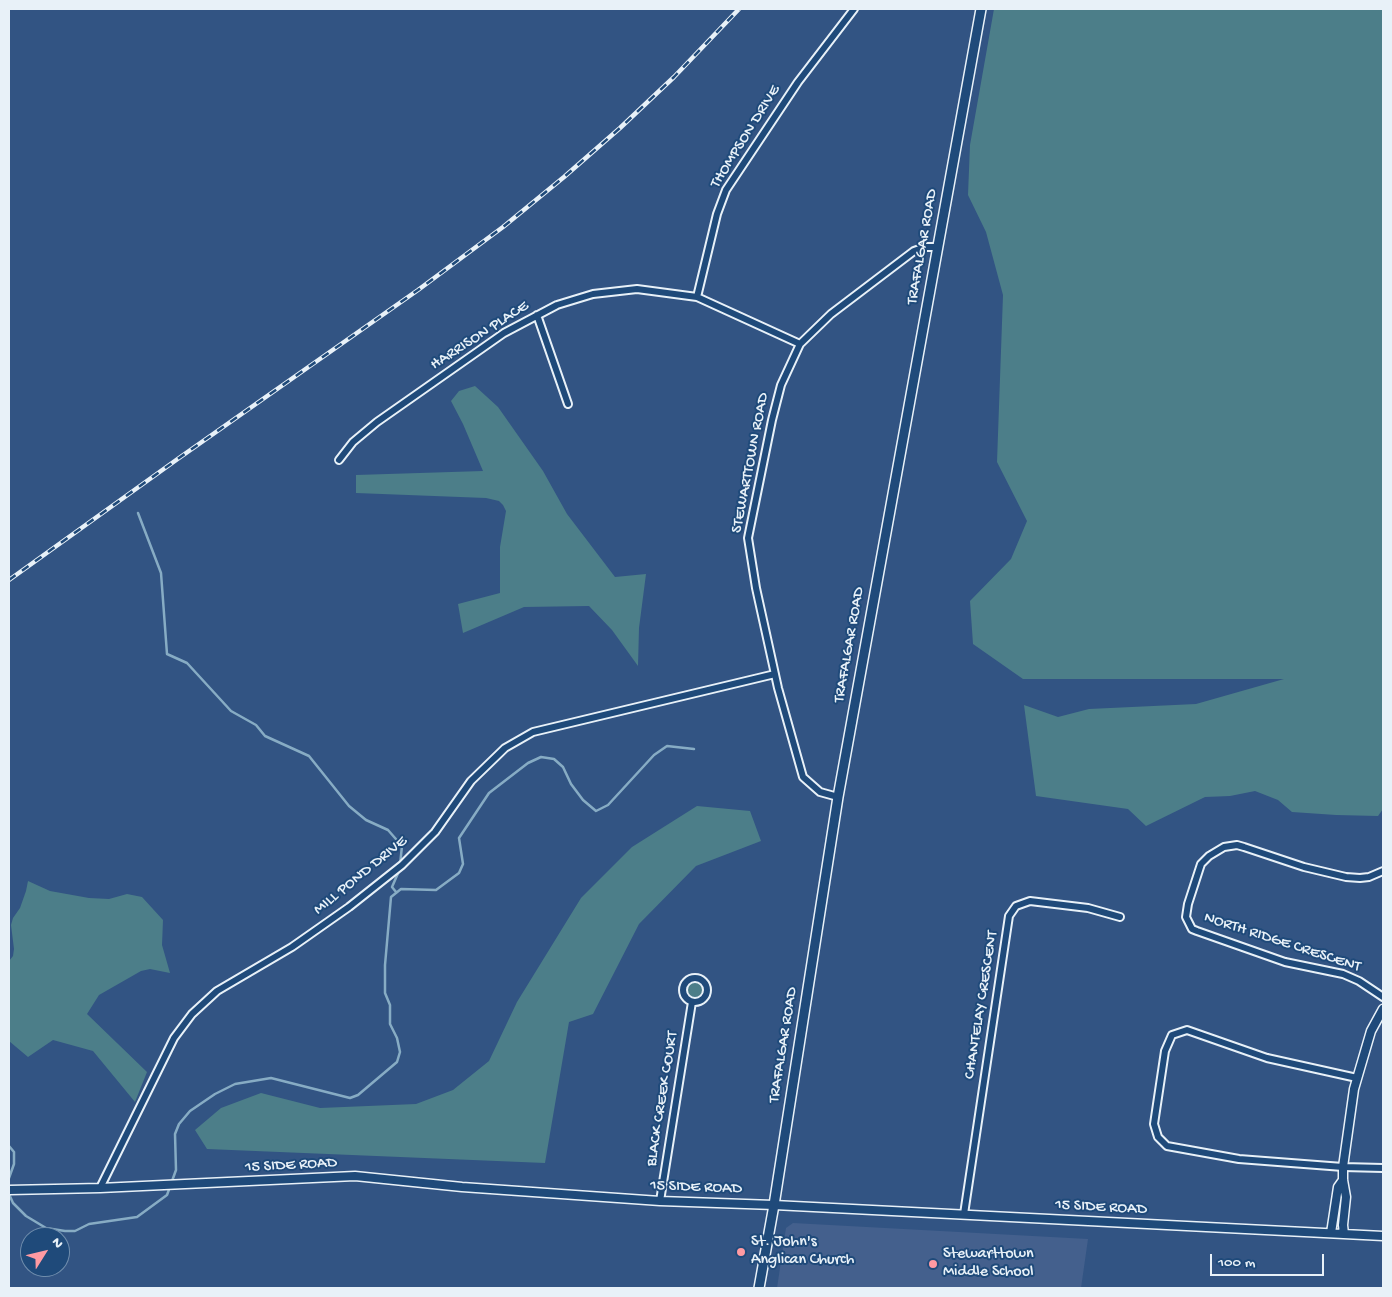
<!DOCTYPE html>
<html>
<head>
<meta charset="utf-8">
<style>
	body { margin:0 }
	#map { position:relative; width:1392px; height:1297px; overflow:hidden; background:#325483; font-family:"Gochi Hand",sans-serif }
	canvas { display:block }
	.frame { position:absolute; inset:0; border:10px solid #e8f1f8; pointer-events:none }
	.north { position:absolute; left:20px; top:1227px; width:50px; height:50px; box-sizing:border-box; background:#1f4a7a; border:1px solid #6f8dac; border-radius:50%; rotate:54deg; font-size:14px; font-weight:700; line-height:20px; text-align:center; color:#e8f1f8 }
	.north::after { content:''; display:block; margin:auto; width:18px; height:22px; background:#ff9aa2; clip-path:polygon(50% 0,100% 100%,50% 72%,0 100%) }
	.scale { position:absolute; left:1210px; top:1254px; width:114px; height:22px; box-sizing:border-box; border:2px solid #e8f1f8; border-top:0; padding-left:6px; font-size:15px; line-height:18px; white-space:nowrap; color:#e8f1f8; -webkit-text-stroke:4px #1f4a7a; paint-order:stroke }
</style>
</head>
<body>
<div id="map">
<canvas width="1392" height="1297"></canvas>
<div class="frame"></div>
<div class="north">N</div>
<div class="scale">100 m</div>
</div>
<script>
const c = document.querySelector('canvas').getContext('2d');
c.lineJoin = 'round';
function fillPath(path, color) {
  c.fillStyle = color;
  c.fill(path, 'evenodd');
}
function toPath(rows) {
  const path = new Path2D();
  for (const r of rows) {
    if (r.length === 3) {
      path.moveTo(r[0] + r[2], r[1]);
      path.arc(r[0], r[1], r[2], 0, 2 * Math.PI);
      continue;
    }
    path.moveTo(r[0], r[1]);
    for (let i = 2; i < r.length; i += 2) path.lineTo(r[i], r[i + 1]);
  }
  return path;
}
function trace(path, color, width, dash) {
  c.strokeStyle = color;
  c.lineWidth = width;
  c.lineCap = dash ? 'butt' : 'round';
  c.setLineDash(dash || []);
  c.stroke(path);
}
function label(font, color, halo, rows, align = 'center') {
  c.font = font + ' "Gochi Hand",sans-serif';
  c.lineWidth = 4;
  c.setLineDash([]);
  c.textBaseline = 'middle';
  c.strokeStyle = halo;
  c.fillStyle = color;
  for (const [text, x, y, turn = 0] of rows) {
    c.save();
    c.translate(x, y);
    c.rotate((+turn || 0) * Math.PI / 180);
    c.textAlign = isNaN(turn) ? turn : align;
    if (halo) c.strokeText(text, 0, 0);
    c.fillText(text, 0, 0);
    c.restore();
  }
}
const built = toPath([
	[793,1223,1088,1239,1081,1288,777,1288,786,1228]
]);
const green = toPath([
	[994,9,1383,9,1383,809,1378,816,1336,815,1292,812,1278,800,1255,791,1230,796,1205,797,1146,826,1128,809,1036,796,1024,705,1058,717,1089,709,1196,704,1284,679,1023,679,973,644,970,601,1011,559,1027,521,997,462,1003,295,986,232,968,195,970,145],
	[475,386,498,407,543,471,567,514,615,577,646,574,639,628,638,666,612,630,589,606,524,607,463,633,458,604,500,593,500,547,506,511,503,505,499,501,486,498,356,493,356,475,483,471,463,424,451,401,459,391],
	[697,806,750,811,761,841,696,866,639,924,593,1014,569,1022,545,1163,207,1149,195,1130,221,1108,261,1093,320,1108,416,1104,453,1090,489,1061,517,1002,581,898,632,847],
	[28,881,50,891,89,898,109,899,127,894,142,897,163,920,162,945,170,973,150,969,141,971,99,995,87,1014,147,1072,135,1102,93,1051,53,1040,28,1057,9,1041,9,961,13,956,14,949,11,925,13,918,20,908,26,891],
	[695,989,8]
]);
const stream = toPath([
	[138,513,161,573,167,654,187,663,231,711,256,725,265,736,309,756,349,806,366,820,388,830,402,846,400,865],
	[396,892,392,887,399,871],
	[9,1146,14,1152,14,1164,9,1178],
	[9,1194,13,1203,26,1216,46,1228,65,1231,75,1231,89,1224,137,1217,167,1195,176,1170,175,1134,179,1124,190,1111,215,1094,235,1084,271,1078,350,1098,358,1095,397,1062,400,1052,397,1038,390,1024,390,1005,385,993,385,965,391,897,401,889,436,890,459,873,463,864,459,838,489,793,528,763,541,757,554,759,563,767,571,784,583,800,596,811,608,805,654,755,667,746,694,749]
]);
const minor = toPath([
	[697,297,717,214,726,190,798,82,854,9],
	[537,315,568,404],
	[339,460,353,442,377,422,504,333,557,305,593,294,637,289,697,297,800,344],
	[838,797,820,792,803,777,778,688,756,588,748,538,772,420,781,385,800,344,831,314,914,251,925,247,938,247],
	[1383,871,1369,877,1360,878,1346,877,1304,867,1244,847,1237,845,1224,847,1209,856,1201,864,1188,904,1186,917,1192,929,1197,931,1285,962,1343,974,1359,981,1383,997],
	[695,990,12],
	[1357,1078,1267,1058,1187,1030,1172,1035,1165,1051,1154,1124,1158,1137,1167,1146,1239,1159,1343,1167,1383,1168],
	[100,1188,174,1038,192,1014,217,991,292,947,349,907,402,865,435,832,471,781,505,748,533,732,775,674],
	[660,1201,692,1002],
	[964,1214,1009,916,1016,906,1030,901,1088,908,1120,917]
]);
const tertiary = toPath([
	[9,1190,100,1188,355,1176,462,1187,660,1201,774,1205,1383,1236],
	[1331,1233,1338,1187,1343,1180],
	[1344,1234,1343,1225,1346,1197,1343,1180,1343,1167,1354,1089,1371,1031,1383,1009]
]);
const secondary = toPath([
	[759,1288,774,1205,838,797,981,9]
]);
const rail = toPath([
	[9,580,179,458,418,290,503,227,564,177,620,128,674,77,739,9]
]);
const markers = [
	[741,1252,5,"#ff9aa2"],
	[933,1264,5,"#ff9aa2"]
];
const streetNames = [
	["THOMPSON DRIVE",746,137,-58],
	["TRAFALGAR ROAD",923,247,-80],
	["HARRISON PLACE",480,336,-33],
	["STEWARTTOWN ROAD",751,463,-79],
	["TRAFALGAR ROAD",850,645,-80],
	["MILL POND DRIVE",361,876,-39],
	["NORTH RIDGE CRESCENT",1282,943,18],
	["CHANTELAY CRESCENT",982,1005,-81],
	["TRAFALGAR ROAD",784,1045,-81],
	["BLACK CREEK COURT",663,1099,-81],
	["15 SIDE ROAD",291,1166,-3],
	["15 SIDE ROAD",696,1188,2],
	["15 SIDE ROAD",1101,1208,3]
];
const poiNames = [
	["St. John's",751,1243],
	["Anglican Church",751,1261],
	["Stewarttown",943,1255],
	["Middle School",943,1273]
];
fillPath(built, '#44608d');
fillPath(green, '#4c7e89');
trace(stream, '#87acc4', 2.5);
trace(minor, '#e8f1f8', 10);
trace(tertiary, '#e8f1f8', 11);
trace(secondary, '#e8f1f8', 12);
trace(minor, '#1f4a7a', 6);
trace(tertiary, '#1f4a7a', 8);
trace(secondary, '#1f4a7a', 9);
trace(rail, '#e8f1f8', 4.5);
trace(rail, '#1f4a7a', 2.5, [8]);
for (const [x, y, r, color] of markers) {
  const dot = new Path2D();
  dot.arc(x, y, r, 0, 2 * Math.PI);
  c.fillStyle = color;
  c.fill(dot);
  trace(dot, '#1f4a7a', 2);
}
label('16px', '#e8f1f8', '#1f4a7a', streetNames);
label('16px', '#e8f1f8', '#1f4a7a', poiNames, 'left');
</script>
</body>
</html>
